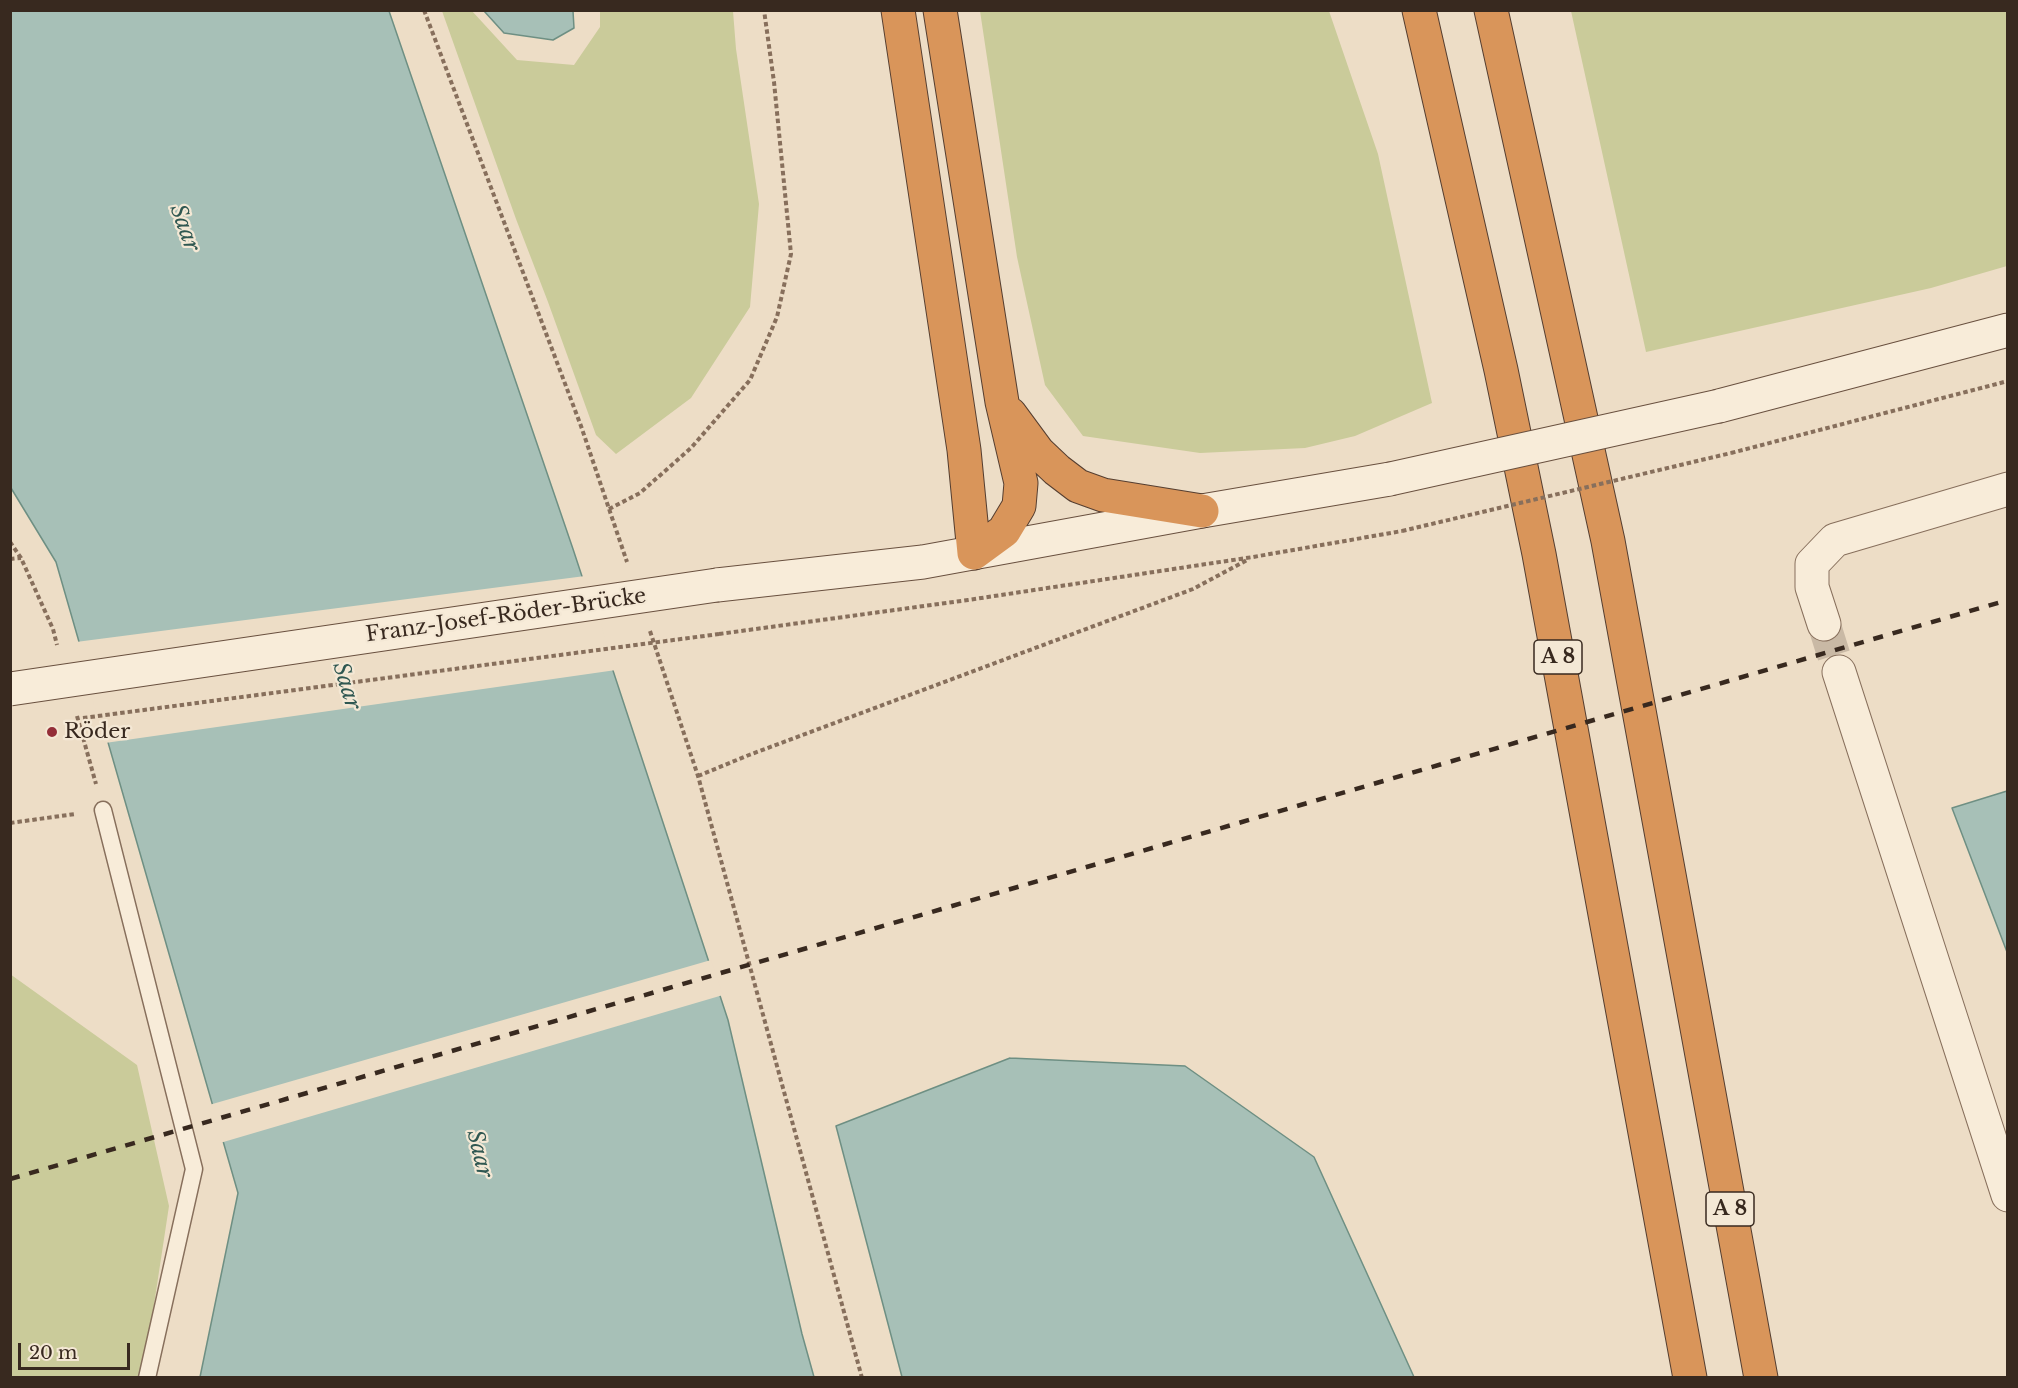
<!DOCTYPE html>
<html>
<head>
<meta charset="utf-8">
<style>
	body { margin:0 }
	#map { position:relative; width:2018px; height:1388px; overflow:hidden; background:#edddc6; font-family:"Libre Baskerville",serif }
	canvas { display:block }
	.frame { position:absolute; inset:0; border:12px solid #38291f; pointer-events:none }
	.scale { position:absolute; left:18px; top:1343px; width:112px; height:27px; box-sizing:border-box; border:3px solid #38291f; border-top:0; padding-left:8px; font-size:18px; line-height:21px; white-space:nowrap; color:#38291f; -webkit-text-stroke:4px #f4e8d5; paint-order:stroke }
</style>
</head>
<body>
<div id="map">
<canvas width="2018" height="1388"></canvas>
<div class="frame"></div>
<div class="scale">20 m</div>
</div>
<script>
const c = document.querySelector('canvas').getContext('2d');
c.lineJoin = 'round';
function fillPath(path, color) {
  c.fillStyle = color;
  c.fill(path, 'evenodd');
}
function toPath(rows) {
  const path = new Path2D();
  for (const r of rows) {
    path.moveTo(r[0], r[1]);
    for (let i = 2; i < r.length; i += 2) path.lineTo(r[i], r[i + 1]);
  }
  return path;
}
function trace(path, color, width, dash) {
  c.strokeStyle = color;
  c.lineWidth = width;
  c.lineCap = dash ? 'butt' : 'round';
  c.setLineDash(dash || []);
  c.stroke(path);
}
function label(font, color, halo, rows, align = 'center') {
  c.font = font + ' "Libre Baskerville",serif';
  c.lineWidth = 4.5;
  c.setLineDash([]);
  c.textBaseline = 'middle';
  c.strokeStyle = halo;
  c.fillStyle = color;
  for (const [text, x, y, turn = 0] of rows) {
    c.save();
    c.translate(x, y);
    c.rotate((+turn || 0) * Math.PI / 180);
    c.textAlign = isNaN(turn) ? turn : align;
    if (halo) c.strokeText(text, 0, 0);
    c.fillText(text, 0, 0);
    c.restore();
  }
}
const green = toPath([
	[442,11,472,11,517,60,574,65,600,27,600,11,733,11,736,49,759,204,750,307,691,398,616,454,596,435,548,302,516,219],
	[980,11,1329,11,1378,154,1432,403,1355,436,1305,448,1200,453,1083,436,1045,385,1017,257],
	[1571,11,2007,11,2007,266,1931,288,1646,352],
	[10,974,137,1065,169,1206,143,1377,11,1377]
]);
const water = toPath([
	[11,11,389,11,573,549,728,1020,802,1334,814,1377,200,1377,238,1193,56,562,11,488,11,11],
	[484,11,573,11,574,28,553,40,504,33,484,11],
	[2007,791,2008,791,2007,952,1952,808,2007,791],
	[1010,1058,1185,1066,1314,1157,1414,1377,902,1377,836,1126,1010,1058]
]);
const pier = toPath([
	[585,576,616,670,105,743,76,642],
	[711,960,723,995,220,1143,209,1105]
]);
const streetTunnel = toPath([
	[1824,624,1839,672]
]);
const path = toPath([
	[424,10,581,426,627,562],
	[1731,453,2008,381],
	[609,509,640,493,691,448,750,380,777,317,791,254,774,82,764,10],
	[10,542,21,558,53,629,57,645],
	[10,559,21,558],
	[650,631,698,776,862,1378],
	[719,634,968,600,1253,557,1402,531],
	[77,716,96,784],
	[698,776,749,755,1193,589,1249,559],
	[10,823,75,814]
]);
const lane = toPath([
	[103,810,194,1169,147,1378]
]);
const street = toPath([
	[1824,624,1812,587,1812,564,1835,540,2008,489],
	[1839,672,2008,1195]
]);
const secondary = toPath([
	[1719,406,2008,330],
	[717,585,923,562,1202,511,1390,479]
]);
const highway = toPath([
	[898,10,964,450,974,553],
	[940,10,1002,402,1021,483,1019,506,1004,531,974,553],
	[1419,10,1501,370,1539,554,1690,1378],
	[1491,10,1608,541,1761,1378],
	[1010,414,1038,452,1057,470,1078,486,1103,495,1202,511]
]);
const rail = toPath([
	[10,1179,2008,600]
]);
const pathBridge = toPath([
	[1402,531,1731,453],
	[83,718,719,634]
]);
const secondaryBridge = toPath([
	[1390,479,1719,406],
	[10,689,717,585]
]);
const markers = [
	[52,732,6,"#942e38"]
];
const shields = [
	[1558,657,48],
	[1730,1209,48]
];
const shieldNames = [
	["A 8",1558,657],
	["A 8",1730,1209]
];
const streetNames = [
	["Franz-Josef-Röder-Brücke",506,616,-8]
];
const poiNames = [
	["Röder",64,732]
];
const waterNames = [
	["Saar",184,228,70],
	["Saar",346,686,73],
	["Saar",479,1154,76]
];
fillPath(green, '#cacb9a');
fillPath(water, '#a7c0b7');
trace(water, '#6e8f83', 1.5);
fillPath(pier, '#edddc6');
trace(streetTunnel, '#c9b9a5', 33, [33, 16]);
trace(lane, '#876f5c', 19);
trace(street, '#876f5c', 35);
trace(secondary, '#69503f', 35);
trace(highway, '#553e30', 35);
trace(path, '#876f5c', 4, [4.5, 3]);
trace(lane, '#f8ecd9', 16);
trace(street, '#f8ecd9', 33);
trace(secondary, '#f8ecd9', 33);
trace(highway, '#d9955a', 33);
trace(rail, '#38291f', 4.5, [10, 10]);
trace(secondaryBridge, '#69503f', 35, []);
trace(pathBridge, '#876f5c', 4, [4.5, 3]);
trace(secondaryBridge, '#f8ecd9', 33);
for (const [x, y, r, color] of markers) {
  const dot = new Path2D();
  dot.arc(x, y, r, 0, 2 * Math.PI);
  c.fillStyle = color;
  c.fill(dot);
  trace(dot, '#f4e8d5', 2);
}
for (const [x, y, w] of shields) {
  const box = new Path2D();
  box.roundRect(x - w / 2, y - 17, w, 34, 4.5);
  c.fillStyle = '#f4e8d5';
  c.fill(box);
  trace(box, '#38291f', 1.5);
}
label('bold 20px', '#38291f', null, shieldNames);
label('21px', '#38291f', '#f4e8d5', streetNames);
label('21px', '#38291f', '#f4e8d5', poiNames, 'left');
label('italic 22px', '#2f5751', '#f4e8d5', waterNames);
</script>
</body>
</html>
